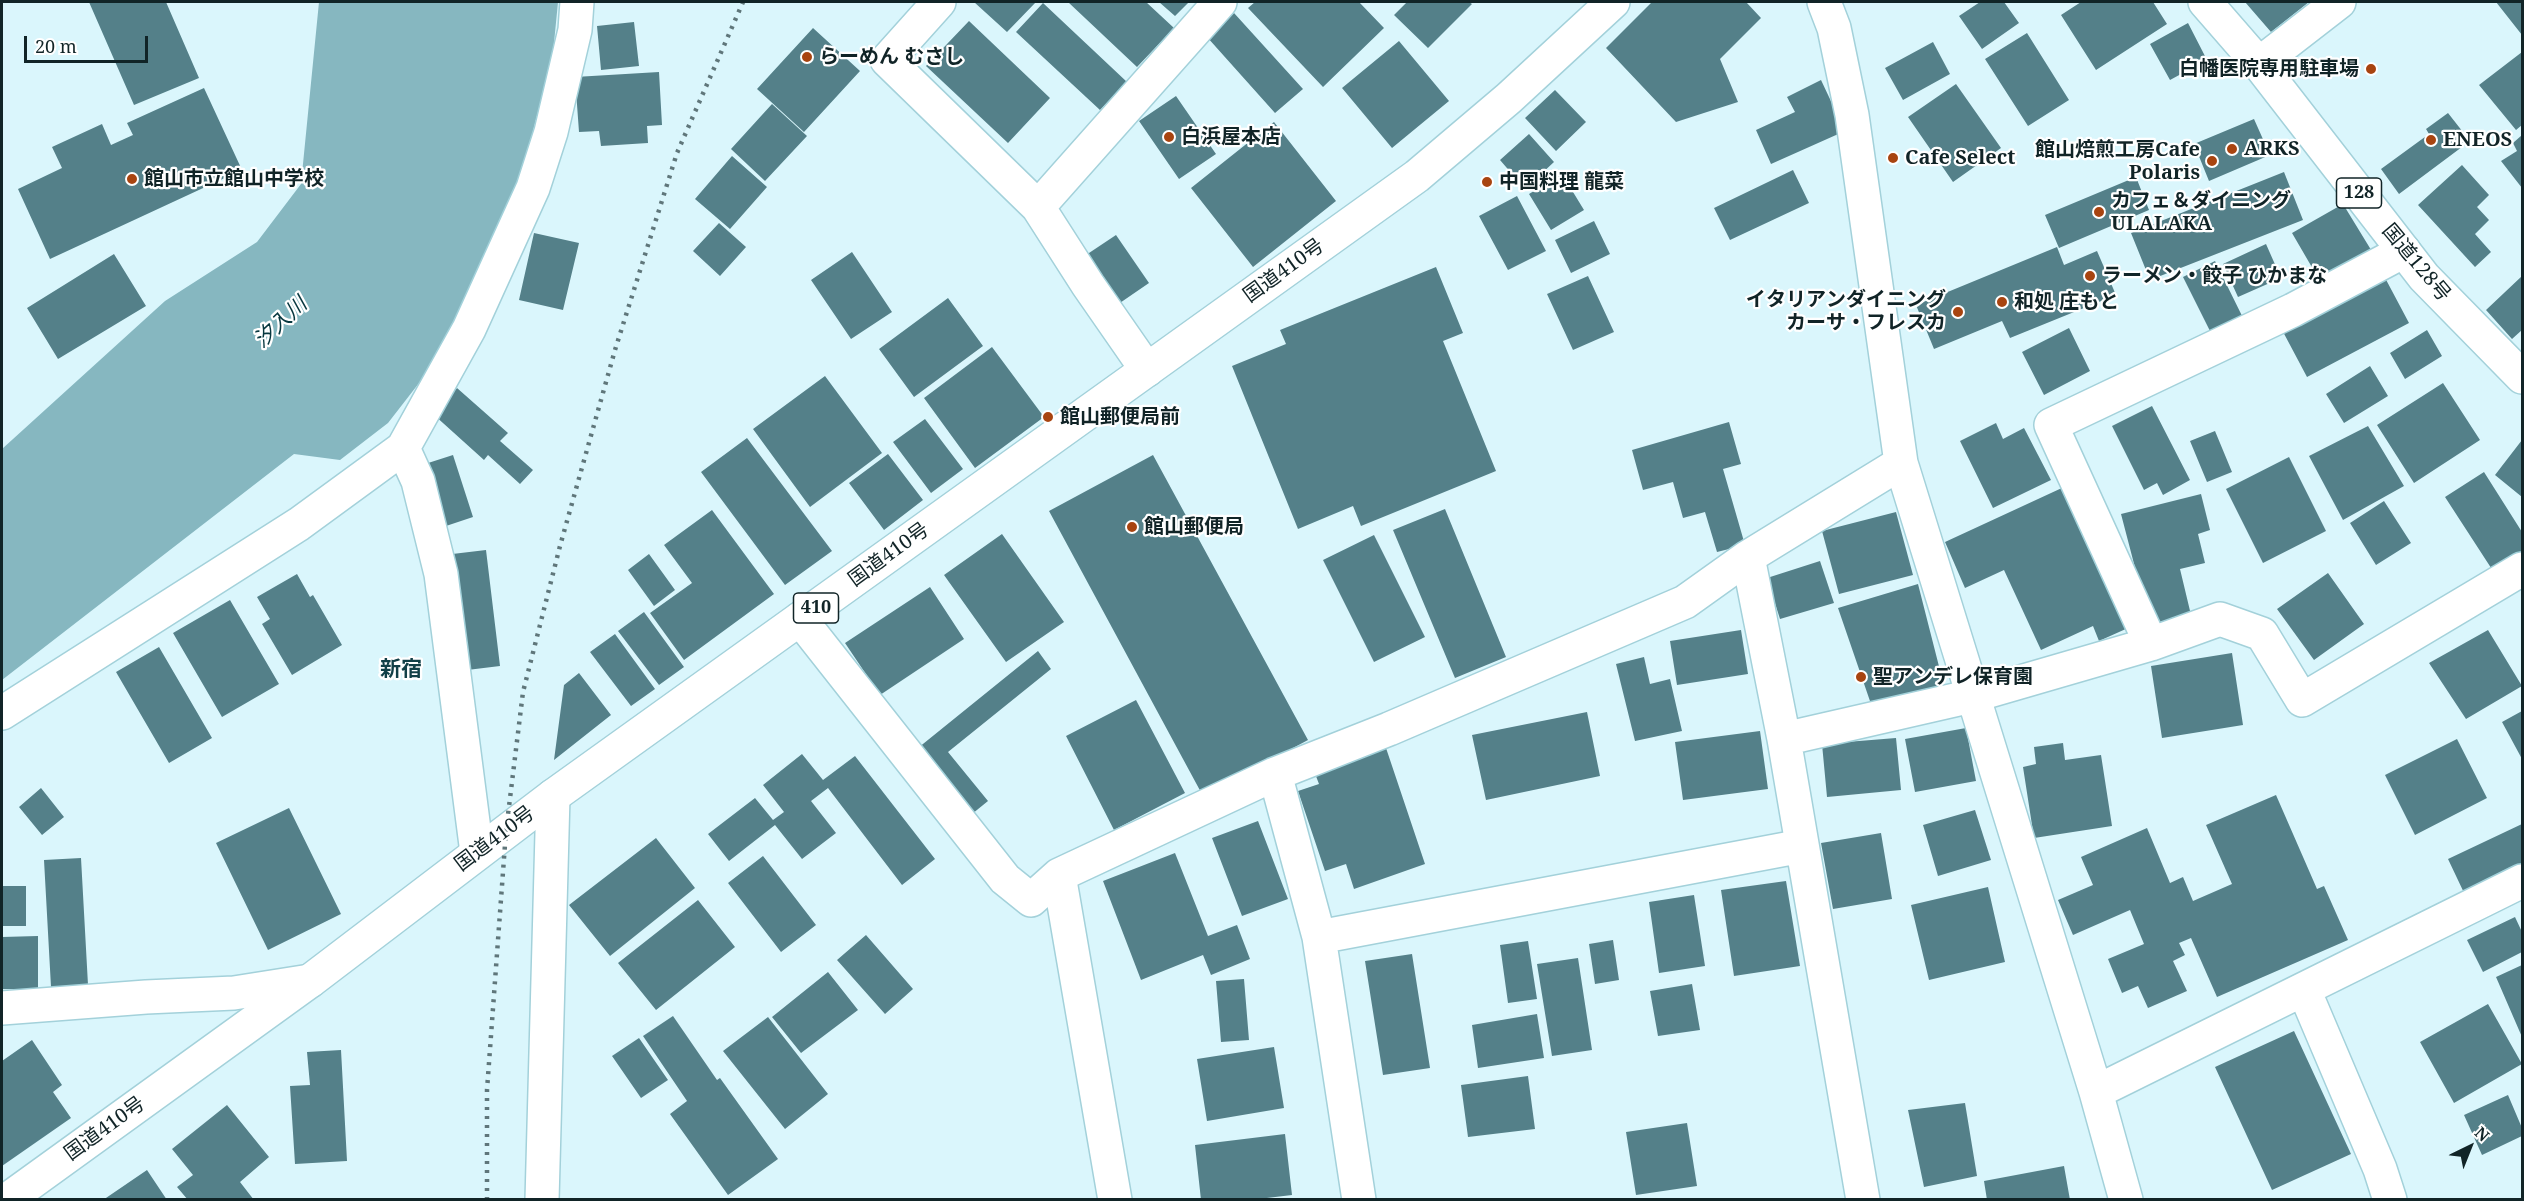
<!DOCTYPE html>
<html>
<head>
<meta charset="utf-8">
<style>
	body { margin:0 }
	#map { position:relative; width:2524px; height:1201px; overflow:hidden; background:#daf6fc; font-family:"Noto Serif",serif }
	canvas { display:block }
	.frame { position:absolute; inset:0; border:3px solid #112427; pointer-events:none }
	.north { position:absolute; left:2440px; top:1117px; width:60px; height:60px; -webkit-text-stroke:4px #fff; paint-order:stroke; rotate:43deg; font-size:16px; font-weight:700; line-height:24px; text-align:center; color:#112427 }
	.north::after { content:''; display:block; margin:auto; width:21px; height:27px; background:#112427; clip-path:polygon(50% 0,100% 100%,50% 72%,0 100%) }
	.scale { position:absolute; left:24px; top:36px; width:124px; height:27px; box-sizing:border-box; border:3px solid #112427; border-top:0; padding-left:8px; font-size:18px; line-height:21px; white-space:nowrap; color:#112427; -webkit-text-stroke:4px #fff; paint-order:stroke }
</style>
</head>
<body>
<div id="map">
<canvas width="2524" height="1201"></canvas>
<div class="frame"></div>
<div class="north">N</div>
<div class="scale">20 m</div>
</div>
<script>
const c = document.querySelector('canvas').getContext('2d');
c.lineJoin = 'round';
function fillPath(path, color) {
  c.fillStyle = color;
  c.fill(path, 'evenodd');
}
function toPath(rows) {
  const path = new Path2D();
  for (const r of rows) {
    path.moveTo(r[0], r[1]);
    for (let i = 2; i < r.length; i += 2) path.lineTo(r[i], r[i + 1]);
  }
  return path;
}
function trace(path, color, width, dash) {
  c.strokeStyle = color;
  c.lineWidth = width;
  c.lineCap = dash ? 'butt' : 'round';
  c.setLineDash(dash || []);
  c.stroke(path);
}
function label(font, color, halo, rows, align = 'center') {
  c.font = font + ' "Noto Serif","Noto Sans JP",serif';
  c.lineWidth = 4.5;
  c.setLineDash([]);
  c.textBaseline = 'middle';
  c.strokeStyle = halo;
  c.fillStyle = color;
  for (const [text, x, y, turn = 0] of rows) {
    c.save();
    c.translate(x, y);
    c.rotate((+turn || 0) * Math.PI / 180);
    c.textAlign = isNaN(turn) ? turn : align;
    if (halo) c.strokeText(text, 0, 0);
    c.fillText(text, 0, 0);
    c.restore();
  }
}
const water = toPath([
	[319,2,558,2,553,53,523,170,461,329,388,423,340,460,294,454,2,680,2,449,165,301,257,242,301,184]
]);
const building = toPath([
	[89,2,166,2,199,78,134,105],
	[974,2,1036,2,1007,32],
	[1068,2,1146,2,1174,28,1137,67],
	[1159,2,1189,2,1175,16],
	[1255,2,1359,2,1384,28,1323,87,1248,8],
	[1407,2,1469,2,1472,4,1428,48,1394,15],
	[1652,2,1746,2,1761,18,1720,59,1738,102,1676,122,1606,48],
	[1980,2,2004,2,2019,23,1982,49,1959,16],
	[2081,2,2153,2,2167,24,2096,70,2061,15],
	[2245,2,2309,2,2271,32],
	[2496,2,2522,2,2522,35],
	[1043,3,1127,82,1100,110,1016,32],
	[1234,13,1303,89,1275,113,1207,37],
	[969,21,1050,98,1008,143,926,66],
	[634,22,639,66,601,70,597,26],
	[2188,23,2207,60,2170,80,2150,44],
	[813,28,860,71,804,132,757,89],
	[2027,33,2069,100,2028,126,1985,59],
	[1399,41,1449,101,1392,148,1342,88],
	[1933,42,1950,74,1903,100,1885,68],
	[2522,52,2522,125,2516,130,2479,85],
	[659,72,662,125,647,126,648,143,601,146,599,131,579,132,575,77],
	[1821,80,1845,131,1771,164,1756,130,1795,112,1787,97],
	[1956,84,2001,148,1953,182,1908,117],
	[204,88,242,170,50,259,18,189,62,168,52,147,102,124,111,145,133,135,127,123],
	[1555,90,1586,122,1556,151,1525,118],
	[1176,96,1216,154,1179,179,1139,121],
	[772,104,807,136,765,181,731,149],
	[2448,113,2470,141,2399,194,2381,169,2429,134,2426,129],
	[2254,119,2270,155,2209,181,2194,144],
	[1274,122,1336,201,1253,267,1191,188],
	[1529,134,1554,162,1525,189,1500,160],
	[2522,135,2522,188,2501,161,2517,151,2513,143],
	[732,156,767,187,730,229,695,199],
	[2462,165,2489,195,2477,207,2489,220,2475,234,2491,252,2475,267,2418,205],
	[1793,170,1809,203,1730,240,1714,208],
	[2284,172,2303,220,2150,280,2131,233],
	[1562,174,1584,210,1551,230,1529,194],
	[2136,177,2149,210,2059,248,2045,215],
	[1517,196,1546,251,1508,270,1479,216],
	[2343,204,2376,258,2324,288,2292,233],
	[1594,221,1610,254,1571,273,1555,240],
	[719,223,746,247,720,276,693,251],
	[534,233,579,243,563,310,519,300],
	[1116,235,1149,283,1114,307,1080,259],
	[2266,244,2281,278,2238,297,2223,264],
	[2057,247,2064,265,2097,251,2116,295,2010,338,2002,321,1934,349,1916,305],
	[852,252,892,312,851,339,811,280],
	[114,254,146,306,58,359,27,308],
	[2215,261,2247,326,2215,341,2183,277],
	[1436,267,1463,333,1443,341,1496,471,1361,526,1353,506,1298,529,1232,366,1286,344,1280,330],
	[2383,274,2409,323,2307,377,2281,328],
	[1588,276,1614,332,1573,350,1547,294],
	[2522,276,2522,330,2512,339,2486,310],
	[948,298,983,346,914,397,879,349],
	[2069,328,2090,371,2044,395,2022,352],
	[2427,330,2442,356,2405,379,2390,353],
	[992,347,1044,417,975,468,924,398],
	[2370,366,2388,396,2344,423,2326,394],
	[825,376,882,453,810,507,753,429],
	[2443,383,2480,440,2414,483,2377,425],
	[457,388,508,433,500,441,533,470,520,484,488,455,484,460,433,414],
	[2152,406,2190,480,2163,495,2157,483,2144,490,2112,426],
	[925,419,963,469,931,493,893,442],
	[1729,422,1741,464,1723,469,1745,545,1717,552,1705,512,1683,518,1673,482,1643,490,1632,450],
	[1996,423,2003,439,2024,428,2051,480,1993,508,1960,441],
	[2368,426,2404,486,2343,520,2309,456],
	[2215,431,2232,472,2207,482,2190,441],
	[747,438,832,551,785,585,701,472],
	[2522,440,2522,497,2495,475],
	[888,454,923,500,884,530,849,483],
	[453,455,473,517,446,526,425,464],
	[1153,455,1308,740,1203,796,1049,511],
	[2289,457,2326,531,2263,563,2226,489],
	[2484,472,2522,532,2522,556,2495,574,2445,497],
	[2064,487,2128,628,2099,641,2093,626,2041,650,2004,570,1965,588,1945,542],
	[2201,494,2210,530,2198,534,2205,563,2180,569,2191,615,2150,625,2121,514],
	[2384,501,2411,543,2376,565,2350,523],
	[1445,509,1506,657,1455,678,1393,530],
	[712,510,774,594,684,660,650,613,692,583,664,545],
	[1896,512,1913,575,1839,594,1822,531],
	[1002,534,1064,622,1006,662,944,575],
	[1374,535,1425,637,1374,662,1323,560],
	[486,550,500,666,459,671,444,555],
	[649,554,675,590,654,606,628,570],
	[1820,561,1834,603,1780,619,1767,578],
	[2328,573,2364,624,2314,660,2277,609],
	[297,574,310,597,313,595,342,645,292,675,262,624,270,619,257,597],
	[1918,584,1944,686,1871,704,1838,608],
	[930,587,964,639,880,695,845,643],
	[230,600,279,684,222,717,173,633],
	[644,612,684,667,659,685,618,631],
	[1741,630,1748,674,1677,685,1670,641],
	[2488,630,2522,686,2466,719,2429,663],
	[615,634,655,689,631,706,590,652],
	[159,647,212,738,169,763,116,672],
	[1038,651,1051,669,948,752,988,801,972,814,918,748],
	[2232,653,2243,725,2162,738,2151,666],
	[1644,657,1650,684,1670,679,1682,731,1635,741,1616,664],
	[579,673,611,715,554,760,564,685],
	[1136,700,1185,793,1114,830,1066,736],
	[2522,711,2522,759,2502,722],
	[1587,712,1600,776,1486,800,1472,735],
	[1966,728,1976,781,1915,792,1905,739],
	[1760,731,1768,789,1683,800,1675,742],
	[1896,738,1901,790,1827,797,1822,744],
	[2457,739,2487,798,2415,835,2385,775],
	[2063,743,2065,760,2101,755,2112,826,2034,838,2023,767,2036,764,2034,747],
	[1386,748,1425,864,1354,889,1346,864,1325,871,1298,791,1319,784,1314,771],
	[802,754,823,780,855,756,935,859,902,885,828,788,811,801,836,833,802,859,775,825,729,861,708,834,755,798,773,820,784,812,763,785],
	[41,788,64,817,42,835,19,807],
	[2276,795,2317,889,2324,886,2348,940,2217,997,2191,938,2179,943,2185,955,2173,961,2187,991,2148,1008,2138,986,2122,993,2108,959,2144,944,2130,910,2073,935,2058,900,2093,885,2081,857,2147,828,2170,883,2183,877,2193,901,2232,884,2206,825],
	[289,808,341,914,268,950,216,843],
	[1975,810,1991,860,1938,876,1923,825],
	[1258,821,1288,899,1242,916,1212,838],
	[2522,824,2522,871,2466,897,2448,859],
	[1881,833,1892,899,1833,909,1821,843],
	[656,838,695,888,610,956,569,905],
	[1175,853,1208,936,1237,925,1250,959,1211,975,1203,955,1141,980,1103,881],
	[763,856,816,925,781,952,728,883],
	[81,858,88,985,51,987,44,860],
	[1786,881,1800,966,1734,976,1721,890],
	[2,886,26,886,26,926,2,926],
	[1988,887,2005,962,1929,980,1911,905],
	[1694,895,1705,966,1659,973,1649,902],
	[698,900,735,947,656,1010,618,963],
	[2515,917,2522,932,2522,952,2483,972,2467,940],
	[866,935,913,989,885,1014,837,960],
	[38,936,38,989,2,989,2,937],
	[1613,940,1619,980,1595,984,1589,944],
	[1528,941,1537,999,1508,1003,1500,945],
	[1412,954,1430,1068,1383,1075,1365,961],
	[1578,958,1592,1050,1552,1056,1537,964],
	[2522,965,2522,1037,2496,977],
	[828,972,858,1010,801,1053,772,1017],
	[1244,979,1249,1040,1221,1042,1216,981],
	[1692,984,1700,1030,1658,1036,1650,991],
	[2488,1004,2522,1064,2454,1103,2420,1042],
	[1537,1014,1544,1058,1478,1068,1472,1025],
	[673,1016,717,1080,720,1078,778,1159,728,1195,670,1114,687,1101,643,1036],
	[768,1017,828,1094,785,1129,723,1051],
	[2294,1031,2351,1154,2272,1190,2215,1067],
	[639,1038,668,1080,641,1098,612,1056],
	[32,1040,62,1085,53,1092,71,1118,2,1166,2,1061],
	[1274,1047,1284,1108,1207,1121,1197,1059],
	[341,1050,347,1161,295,1164,290,1086,310,1085,307,1052],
	[1528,1076,1535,1129,1468,1137,1461,1085],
	[2508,1095,2522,1128,2522,1136,2482,1155,2464,1115],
	[1965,1103,1977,1176,1924,1187,1908,1110],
	[227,1105,269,1157,240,1182,254,1200,188,1200,177,1187,193,1175,172,1149],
	[1687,1123,1697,1186,1636,1195,1626,1132],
	[1285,1134,1292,1195,1250,1200,1201,1200,1195,1145],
	[2064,1166,2070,1200,1987,1200,1984,1181],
	[147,1170,167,1200,103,1200]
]);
const minor = toPath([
	[939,2,887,60,1038,207,1088,285,1147,370],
	[1824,2,1834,28,1852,115,1901,463,2096,1092,2126,1200],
	[2259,64,2339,2],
	[1038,207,1220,2],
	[403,448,418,481,441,574,477,853],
	[1748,557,1784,739,1863,1200],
	[800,619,1005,879,1031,900,1059,875,1275,774,1389,729,1685,602,1748,557,1901,463],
	[2151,644,2051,425,2293,310,2404,251],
	[2,713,299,524,403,448,469,329,533,188,551,132,575,30,577,2],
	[1784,739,1972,696,2151,644,2220,619,2262,634,2302,700,2522,569],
	[1275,774,1319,937,1359,1200],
	[1059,875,1115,1200],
	[1319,937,1802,846],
	[2304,990,2380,1169,2390,1200],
	[2,1008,146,997,234,993,310,981],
	[2096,1092,2522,881],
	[542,1200,553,796]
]);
const highway = toPath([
	[2205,2,2259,64,2424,277,2522,377],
	[7,1200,310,981,553,796,1417,176,1509,98,1613,2]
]);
const rail = toPath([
	[487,1200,487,1090,506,831,523,692,560,546,615,350,677,153,743,2]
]);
const markers = [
	[807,57,6,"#a84410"],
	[2371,69,6,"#a84410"],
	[1169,137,6,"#a84410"],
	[2431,140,6,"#a84410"],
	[2232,149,6,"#a84410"],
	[1893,158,6,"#a84410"],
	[2212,161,6,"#a84410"],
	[132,179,6,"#a84410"],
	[1487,182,6,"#a84410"],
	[2099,212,6,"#a84410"],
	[2090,276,6,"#a84410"],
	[2002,302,6,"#a84410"],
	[1958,312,6,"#a84410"],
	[1048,417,6,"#a84410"],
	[1132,527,6,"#a84410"],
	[1861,677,6,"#a84410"]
];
const shields = [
	[2359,193,45],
	[816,608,45]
];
const shieldNames = [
	["128",2359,193],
	["410",816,608]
];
const poiNames = [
	["らーめん むさし",819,57],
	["白幡医院専用駐車場",2359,69,"right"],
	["白浜屋本店",1181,137],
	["ENEOS",2443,140],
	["ARKS",2244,149],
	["館山焙煎工房Cafe",2200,150,"right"],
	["Polaris",2200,173,"right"],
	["Cafe Select",1905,158],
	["館山市立館山中学校",144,179],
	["中国料理 龍菜",1499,182],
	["カフェ＆ダイニング",2111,201],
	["ULALAKA",2111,224],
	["ラーメン・餃子 ひかまな",2102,276],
	["イタリアンダイニング",1946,300,"right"],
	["カーサ・フレスカ",1946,323,"right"],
	["和処 庄もと",2014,302],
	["館山郵便局前",1060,417],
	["館山郵便局",1144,527],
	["聖アンデレ保育園",1873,677]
];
const streetNames = [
	["国道128号",2416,263,50],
	["国道410号",1284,271,-36],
	["国道410号",889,555,-36],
	["国道410号",495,839,-37],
	["国道410号",105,1129,-36]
];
const waterNames = [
	["汐入川",281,323,-43]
];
const neighbourhoodNames = [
	["新宿",401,670]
];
fillPath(water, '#86b7c0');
fillPath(building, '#548089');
trace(minor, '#a3d1da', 36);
trace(highway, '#a3d1da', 36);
trace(minor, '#fff', 33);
trace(highway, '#fff', 33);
trace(rail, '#5f767a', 4.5, [3, 6]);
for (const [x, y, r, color] of markers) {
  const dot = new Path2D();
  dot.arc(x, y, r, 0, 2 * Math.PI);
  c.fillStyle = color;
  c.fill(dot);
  trace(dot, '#fff', 2);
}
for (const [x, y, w] of shields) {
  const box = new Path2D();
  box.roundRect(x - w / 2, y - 15, w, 30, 4.5);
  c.fillStyle = '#fff';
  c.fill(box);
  trace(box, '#112427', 1.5);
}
label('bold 18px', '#112427', null, shieldNames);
label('bold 20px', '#112427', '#fff', poiNames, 'left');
label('20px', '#112427', '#fff', streetNames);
label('italic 21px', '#07373f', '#fff', waterNames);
label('bold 21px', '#113f47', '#fff', neighbourhoodNames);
</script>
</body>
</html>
